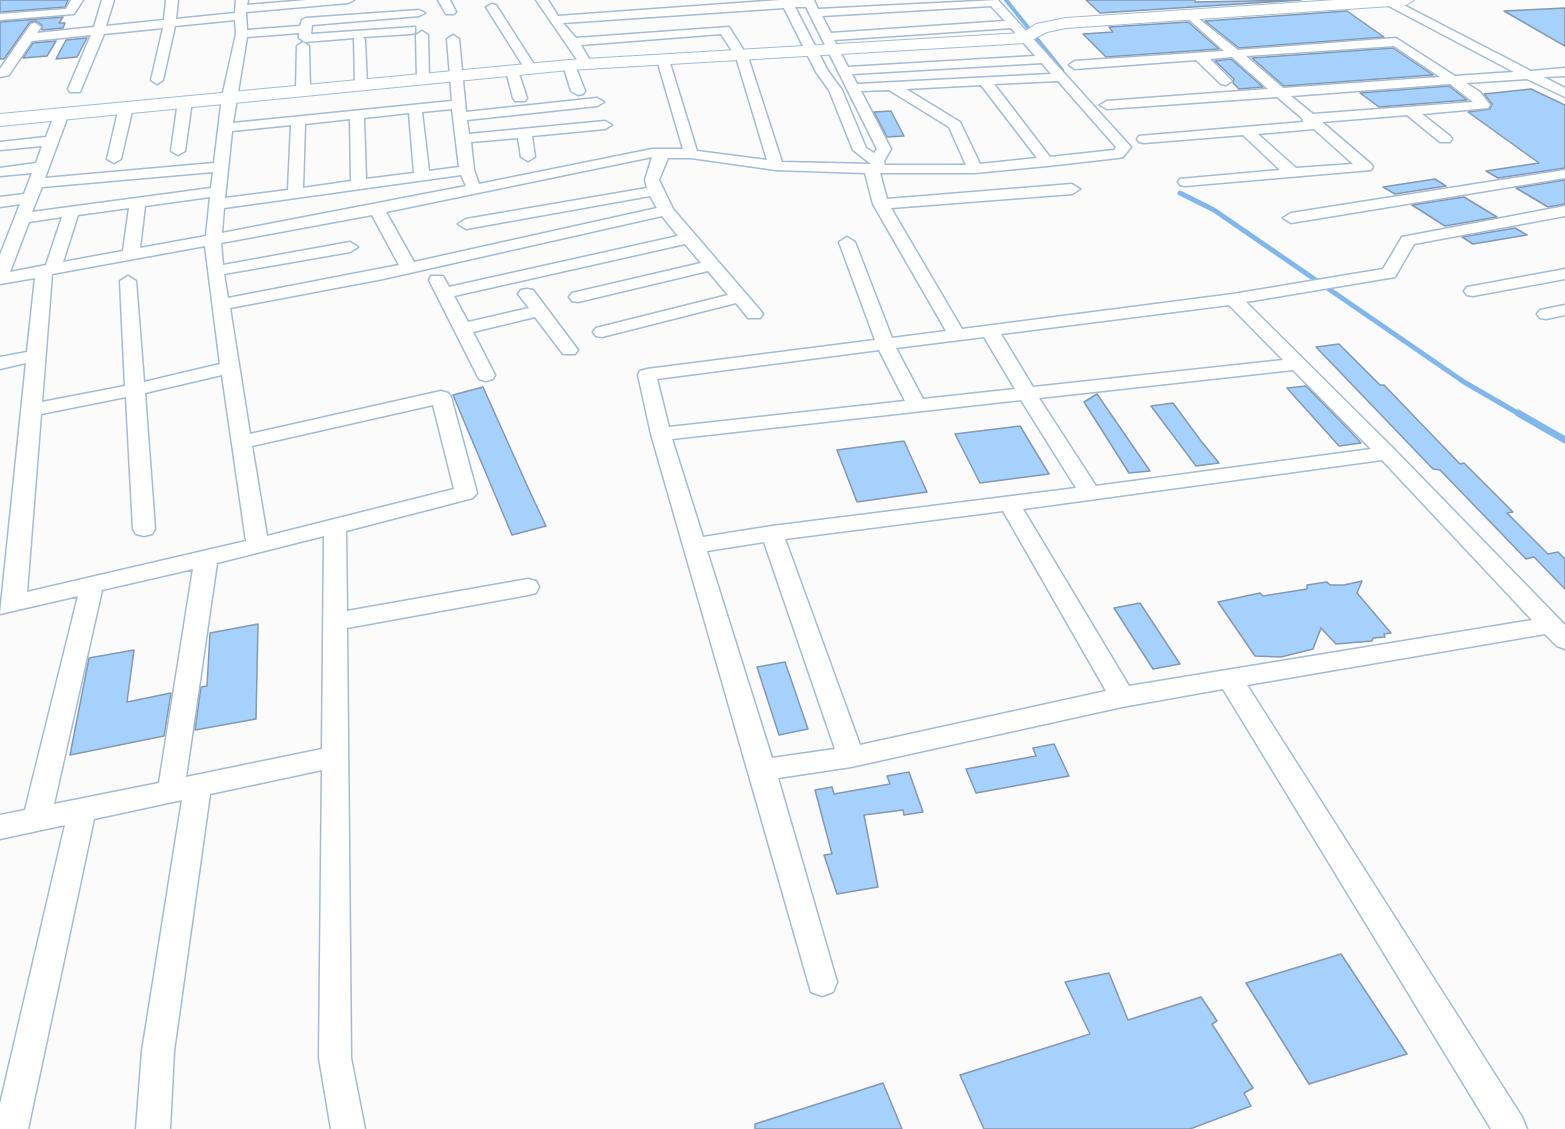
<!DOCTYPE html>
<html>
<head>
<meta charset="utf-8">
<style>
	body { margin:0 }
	canvas { display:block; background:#fbfbfb }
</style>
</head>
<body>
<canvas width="1565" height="1129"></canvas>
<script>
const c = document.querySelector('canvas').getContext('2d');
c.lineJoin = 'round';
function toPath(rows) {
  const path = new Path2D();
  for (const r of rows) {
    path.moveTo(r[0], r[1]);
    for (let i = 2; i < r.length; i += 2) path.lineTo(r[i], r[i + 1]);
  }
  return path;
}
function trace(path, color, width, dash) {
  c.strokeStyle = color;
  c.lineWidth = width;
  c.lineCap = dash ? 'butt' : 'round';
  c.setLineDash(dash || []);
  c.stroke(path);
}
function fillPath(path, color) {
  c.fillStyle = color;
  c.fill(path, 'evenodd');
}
const streamFar2 = toPath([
	[1006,0,1062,70]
]);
const streamFar1 = toPath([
	[1180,193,1214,210,1464,382,1521,415]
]);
const stream = toPath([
	[1518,413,1565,440]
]);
const building = toPath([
	[0,0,68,0,65,7,0,12,0,0],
	[1086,0,1195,0,1195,2,1301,0,1100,13,1086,0],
	[1565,8,1565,46,1504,11,1565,8],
	[1347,11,1384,37,1239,48,1205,21,1347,11],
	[63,17,59,23,65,23,63,28,42,30,42,25,36,21,30,22,4,59,0,59,0,22,63,17],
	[1188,22,1219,49,1106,57,1083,34,1113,32,1109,27,1188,22],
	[87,38,77,57,56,59,66,40,87,38],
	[56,41,47,56,23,58,33,43,56,41],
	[1393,48,1433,75,1284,86,1252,58,1393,48],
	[1231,59,1263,87,1239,89,1233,83,1234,79,1215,61,1231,59],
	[1449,86,1467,100,1379,107,1360,93,1449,86],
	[1531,89,1565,105,1565,168,1498,178,1486,171,1539,163,1468,112,1490,109,1492,104,1484,94,1531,89],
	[891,111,904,136,887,137,874,112,891,111],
	[1435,179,1446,186,1395,194,1383,187,1435,179],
	[1565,180,1565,204,1548,207,1516,188,1565,180],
	[1464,197,1497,217,1445,226,1412,205,1464,197],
	[1515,228,1527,235,1473,244,1462,237,1515,228],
	[1339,344,1380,385,1384,385,1460,464,1464,463,1513,512,1507,513,1548,554,1558,552,1565,559,1565,589,1534,557,1526,559,1440,470,1433,469,1316,347,1339,344],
	[1306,386,1350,431,1361,443,1339,446,1287,388,1306,386],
	[483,387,530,492,546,526,512,535,453,395,483,387],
	[1097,394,1150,471,1129,473,1084,402,1097,394],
	[1173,403,1201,441,1219,463,1196,466,1151,406,1173,403],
	[1020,426,1049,474,980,483,955,434,1020,426],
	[904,441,927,492,857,502,837,450,904,441],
	[1362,581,1357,593,1391,633,1384,634,1385,637,1373,638,1372,641,1336,644,1321,628,1313,649,1281,657,1255,656,1218,602,1260,593,1263,596,1307,589,1307,585,1327,582,1330,585,1344,585,1362,581],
	[1140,603,1180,664,1153,669,1114,608,1140,603],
	[258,624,256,719,195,730,201,687,207,686,210,633,258,624],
	[134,650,127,702,171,693,164,736,70,755,89,658,134,650],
	[785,662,808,729,779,735,757,667,785,662],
	[1054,744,1069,776,976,793,966,769,1036,756,1033,748,1054,744],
	[909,772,923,812,904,815,903,810,864,815,878,887,837,894,824,855,832,854,815,790,832,787,834,794,879,786,890,784,887,776,909,772],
	[1341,954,1407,1054,1309,1084,1246,983,1341,954],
	[1109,973,1128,1020,1201,997,1217,1021,1212,1024,1253,1088,1244,1093,1251,1106,1190,1129,984,1129,960,1075,1090,1034,1065,982,1109,973],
	[883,1083,902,1129,755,1129,755,1124,883,1083]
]);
const street = toPath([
	[71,0,83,0,74,14,0,20,0,14,66,9,71,0],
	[102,0,114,0,106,26,164,20,166,0,178,0,176,19,235,13,236,0,248,0,247,5,307,0,354,0,348,3,246,12,247,30,300,26,302,20,306,18,419,10,425,13,419,16,312,25,311,34,415,27,415,33,411,34,363,37,365,40,367,85,361,89,355,85,354,38,305,42,299,38,299,33,247,37,233,123,452,101,447,39,453,35,459,39,466,112,597,98,604,102,597,106,467,120,469,134,605,121,612,125,605,129,532,136,535,157,528,161,521,157,518,138,471,142,474,170,479,184,652,149,683,149,657,60,663,56,669,60,697,151,767,160,736,57,721,34,581,45,592,64,586,68,582,67,536,0,548,0,558,16,780,0,814,0,818,9,998,0,1131,147,1123,157,1118,158,1047,166,975,173,880,173,887,199,1072,184,1080,189,1072,194,891,208,962,329,1233,294,1383,269,1402,237,1565,206,1565,216,1414,244,1395,277,1246,302,1394,449,1565,625,1565,649,1557,646,1545,634,1247,685,1522,1117,1527,1129,1491,1129,1223,689,1122,707,851,767,778,778,837,982,833,992,822,996,811,992,651,434,638,375,640,371,647,369,875,340,839,242,847,237,855,242,892,338,946,331,873,204,865,173,776,170,691,158,668,158,659,180,673,209,760,310,763,314,760,318,748,318,736,303,602,337,596,336,593,332,596,328,728,295,708,271,578,302,572,301,569,297,572,293,701,263,685,244,454,296,468,322,529,308,518,294,521,290,527,289,533,290,578,350,575,354,563,354,535,317,473,332,495,375,493,379,486,381,479,379,429,280,431,276,443,276,449,287,678,236,662,216,383,279,230,308,250,434,441,391,448,393,451,397,477,493,473,498,346,531,347,611,528,579,536,581,539,587,536,593,528,595,347,628,351,1058,365,1129,331,1129,319,1058,322,770,210,794,174,1051,170,1129,136,1129,142,1051,182,800,94,819,28,1129,0,1129,0,1104,65,825,0,839,0,815,25,810,78,596,0,614,26,363,0,369,0,357,27,352,35,278,0,284,0,255,20,204,0,207,0,197,24,194,32,173,0,176,0,168,36,163,42,146,0,150,0,142,46,137,55,113,62,109,69,113,45,178,214,163,222,97,236,34,235,20,175,26,163,80,157,84,151,80,163,28,104,34,80,92,70,92,68,89,91,35,32,41,9,75,0,77,0,69,31,24,35,23,41,27,37,33,94,27,102,0],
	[991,6,1005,21,831,33,822,16,991,6],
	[795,7,806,7,877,149,874,153,866,148,842,90,828,71,795,7],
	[784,8,816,72,829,90,853,150,871,164,782,162,748,57,729,27,576,38,563,23,784,8],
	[1011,28,1035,56,848,67,834,40,1011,28],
	[1042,63,1051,74,857,84,852,74,1042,63],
	[1058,81,1116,147,1114,150,1050,157,994,84,1058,81],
	[981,85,1037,158,980,164,960,122,906,89,981,85],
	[889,90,949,127,966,165,885,165,884,161,891,149,861,91,889,90],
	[452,109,459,167,429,171,422,112,452,109],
	[409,113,414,173,366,179,364,118,409,113],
	[350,119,351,181,303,188,305,124,350,119],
	[291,125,288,190,225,198,232,131,291,125],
	[652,157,645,180,647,188,466,219,458,224,466,229,650,196,657,208,414,262,386,212,652,157],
	[213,172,211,188,32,212,42,187,213,172],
	[461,175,466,186,222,233,224,208,461,175],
	[210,197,206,236,140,248,145,206,210,197],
	[129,208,123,251,63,262,78,215,129,208],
	[372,215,399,265,228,298,224,274,350,252,358,247,350,242,223,265,221,243,372,215],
	[62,217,46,265,10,272,29,222,62,217],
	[205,246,220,364,144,382,136,281,128,276,120,281,125,386,42,402,52,274,205,246],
	[1229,305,1283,360,1033,387,1001,334,1229,305],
	[984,337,1015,389,923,399,896,348,984,337],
	[879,350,905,401,669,427,657,379,879,350],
	[1293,370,1371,449,1096,486,1039,398,1293,370],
	[222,375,246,541,27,592,41,414,126,397,133,529,136,534,144,536,152,534,155,529,145,393,222,375],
	[1021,400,1076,488,772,526,703,537,672,439,1021,400],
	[433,405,454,489,267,536,252,446,433,405],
	[1382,460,1532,620,1129,686,1023,509,1382,460],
	[1003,511,1106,691,860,745,785,539,1003,511],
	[324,536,322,749,186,777,217,563,324,536],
	[764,542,835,749,772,758,707,551,764,542],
	[193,569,159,783,54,804,102,590,193,569],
	[438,0,450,0,456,12,454,14,446,14,438,0],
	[1382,0,1394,0,1531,71,1565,68,1565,76,1544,77,1565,88,1565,97,1527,79,1466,83,1480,92,1490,105,1488,108,1422,114,1450,136,1452,139,1450,142,1440,142,1407,115,1322,122,1371,164,1373,167,1371,170,1185,186,1180,185,1178,182,1180,179,1280,170,1243,135,1144,143,1139,142,1137,139,1139,136,1303,122,1302,118,1277,97,1107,109,1100,105,1107,101,1268,89,1232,57,1210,59,1232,81,1226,85,1221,84,1196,60,1075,69,1069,65,1075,61,1224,51,1185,16,1185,12,1189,11,1238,50,1396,38,1455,76,1514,72,1383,3,1382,0],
	[1394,46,1440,77,1283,88,1246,56,1394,46],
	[1450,84,1473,102,1313,114,1291,96,1450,84],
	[1314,129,1353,164,1296,168,1258,134,1314,129],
	[492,4,496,5,537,69,535,72,527,72,525,69,486,7,492,4],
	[422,31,428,35,429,79,423,83,417,79,416,35,422,31],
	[303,42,309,46,310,90,303,94,296,90,297,46,303,42],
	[569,61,575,65,585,91,583,94,578,95,571,91,563,65,569,61],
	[512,67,518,71,527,98,525,101,515,101,513,98,506,71,512,67],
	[185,97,192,101,185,151,178,155,171,151,178,101,185,97],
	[126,103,133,107,121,159,114,163,107,159,119,107,126,103],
	[1565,170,1565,178,1291,223,1283,218,1291,213,1565,170],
	[1565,269,1565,279,1473,296,1467,295,1464,291,1467,287,1473,286,1565,269],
	[1565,305,1565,315,1546,319,1540,318,1537,314,1540,310,1565,305]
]);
const secondary = toPath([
	[1335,0,1414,0,1406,5,1066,28,1047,32,1026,43,569,70,0,126,0,114,569,60,1022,33,1036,24,1066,18,1335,0]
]);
trace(streamFar2, '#81b7ed', 4);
trace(streamFar1, '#81b7ed', 5);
trace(stream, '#81b7ed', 7);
fillPath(building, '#a6d1fd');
trace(building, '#8399b0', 1.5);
trace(street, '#a4bbd3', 3);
trace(secondary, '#a4bbd3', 2);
fillPath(street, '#fff');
fillPath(secondary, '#fff');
</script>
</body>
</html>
